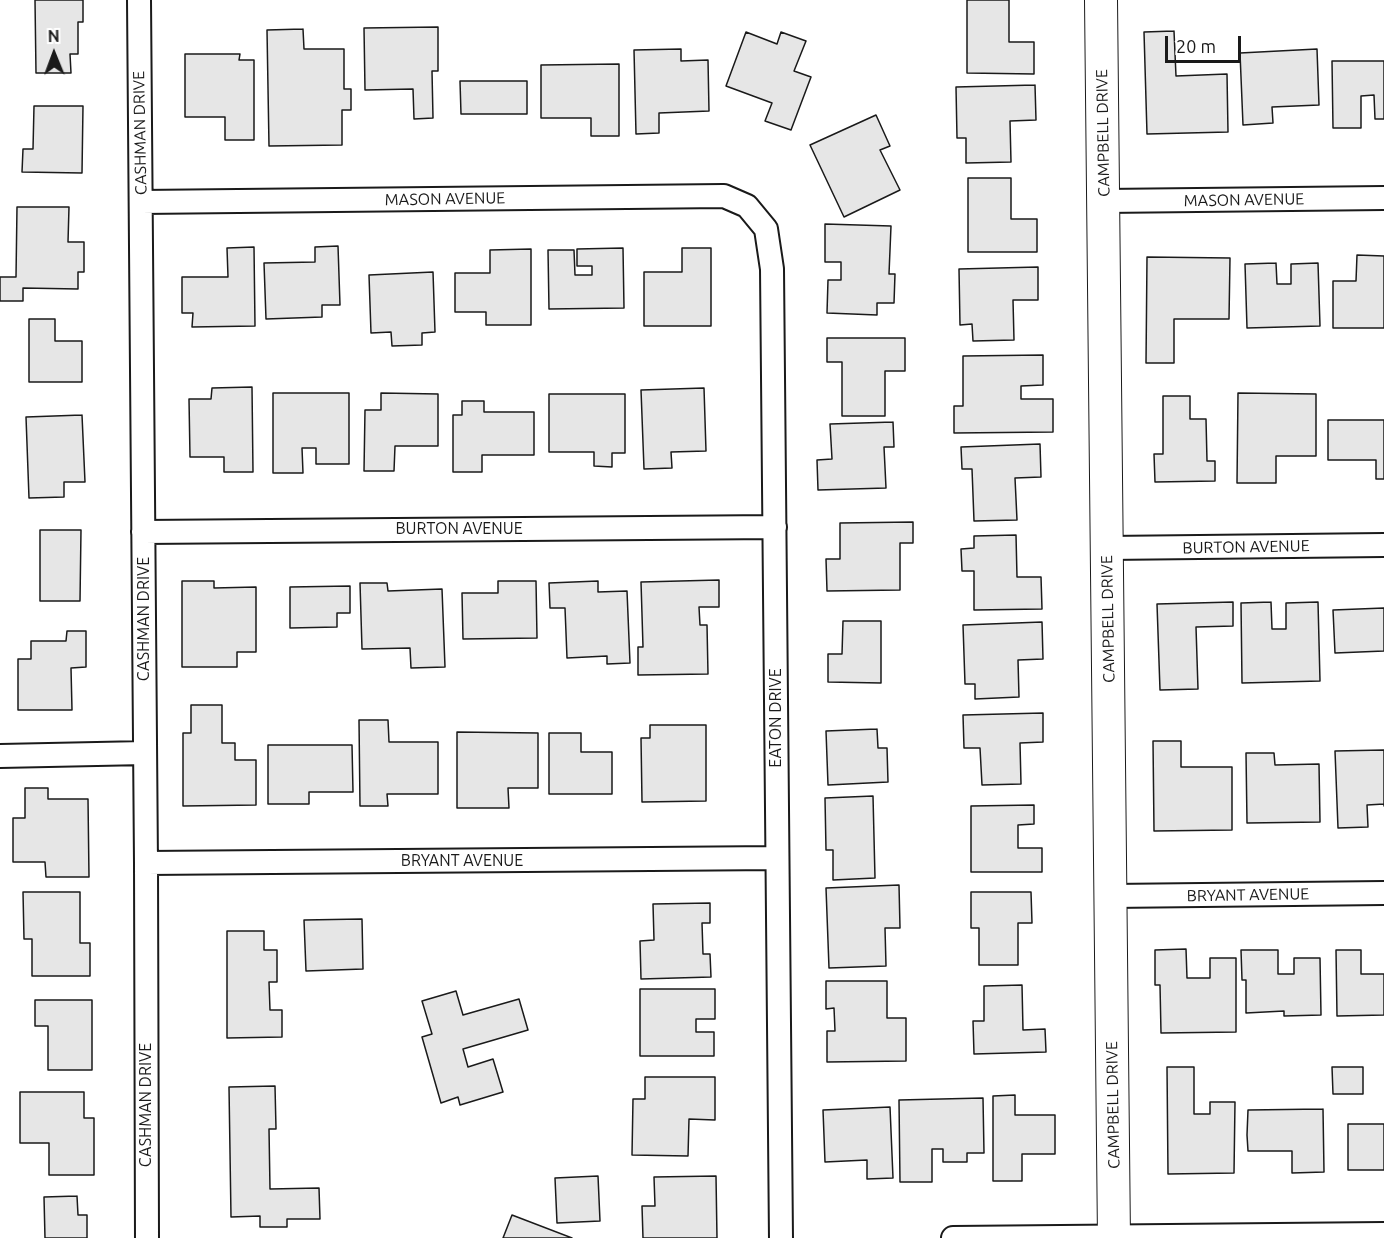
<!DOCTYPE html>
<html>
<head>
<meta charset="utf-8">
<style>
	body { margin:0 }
	#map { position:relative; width:1384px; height:1238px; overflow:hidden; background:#fff; font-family:Ubuntu,sans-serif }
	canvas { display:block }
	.north { position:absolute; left:24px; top:24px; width:60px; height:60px; -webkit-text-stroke:4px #fff; paint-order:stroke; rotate:359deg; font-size:16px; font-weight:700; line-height:24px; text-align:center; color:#1a1a1a }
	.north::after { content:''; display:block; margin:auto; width:21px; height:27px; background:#1a1a1a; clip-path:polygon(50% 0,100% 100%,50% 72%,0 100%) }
	.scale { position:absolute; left:1165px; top:36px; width:76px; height:27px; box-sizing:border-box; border:3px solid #1a1a1a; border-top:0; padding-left:8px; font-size:18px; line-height:21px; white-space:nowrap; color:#1a1a1a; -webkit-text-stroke:4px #fff; paint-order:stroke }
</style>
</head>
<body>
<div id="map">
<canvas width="1384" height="1238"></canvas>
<div class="north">N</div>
<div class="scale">20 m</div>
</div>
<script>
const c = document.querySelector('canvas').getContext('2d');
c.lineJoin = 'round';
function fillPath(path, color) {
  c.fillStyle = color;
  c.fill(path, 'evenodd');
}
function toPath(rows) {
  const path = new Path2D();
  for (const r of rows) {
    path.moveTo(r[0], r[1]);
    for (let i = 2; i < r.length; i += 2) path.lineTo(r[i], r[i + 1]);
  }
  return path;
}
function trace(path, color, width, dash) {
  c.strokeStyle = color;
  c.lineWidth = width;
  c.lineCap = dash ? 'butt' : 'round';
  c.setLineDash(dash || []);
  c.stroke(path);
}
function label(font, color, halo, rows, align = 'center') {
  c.font = font + ' Ubuntu,sans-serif';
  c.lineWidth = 4.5;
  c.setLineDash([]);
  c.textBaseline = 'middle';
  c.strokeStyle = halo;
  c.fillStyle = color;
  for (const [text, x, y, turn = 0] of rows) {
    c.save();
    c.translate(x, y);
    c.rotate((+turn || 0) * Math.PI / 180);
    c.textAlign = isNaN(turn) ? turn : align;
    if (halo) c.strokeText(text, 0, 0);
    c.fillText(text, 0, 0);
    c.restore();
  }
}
const building = toPath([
	[35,0,83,0,83,22,78,22,78,54,70,54,71,73,36,73,35,0],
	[967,0,1009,0,1009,42,1034,42,1034,74,967,73,967,0],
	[438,27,438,71,432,71,433,118,414,119,413,89,365,90,364,28,438,27],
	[303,29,304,49,344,49,344,89,351,89,351,110,342,110,342,145,269,146,267,30,303,29],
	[1174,31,1176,76,1227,74,1228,132,1147,134,1144,32,1174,31],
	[746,32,777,44,781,32,806,41,794,71,811,77,791,130,765,121,772,103,726,86,746,32],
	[681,49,681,61,708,60,709,111,659,113,659,133,636,134,634,50,681,49],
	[1317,49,1319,105,1272,107,1273,123,1243,125,1240,53,1317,49],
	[185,54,240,54,239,60,254,60,254,140,225,140,225,117,185,117,185,54],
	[1332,61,1384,61,1384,119,1375,119,1374,95,1361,96,1361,128,1333,128,1332,61],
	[619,64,619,136,591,136,591,118,541,118,541,65,619,64],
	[460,81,527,81,527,114,461,114,460,81],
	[1035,85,1036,120,1010,121,1011,162,966,163,966,138,957,138,956,87,1035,85],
	[34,106,83,106,82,173,22,172,23,149,33,149,34,106],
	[876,115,890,146,880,150,900,190,844,217,810,145,876,115],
	[968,178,1011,178,1011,219,1037,219,1037,252,968,252,968,178],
	[17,207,69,207,68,242,84,242,84,272,78,272,78,289,23,288,23,301,0,301,0,277,16,277,17,207],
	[825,224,891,226,889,274,895,274,894,303,877,303,877,315,827,313,828,280,841,280,841,262,825,262,825,224],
	[338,246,340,305,322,305,322,317,266,319,264,263,315,262,315,247,338,246],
	[254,247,255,326,192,327,193,313,182,313,182,277,228,277,227,248,254,247],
	[623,248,624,308,549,309,548,250,574,250,575,275,592,275,592,266,577,266,577,249,623,248],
	[682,248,711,248,711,326,644,326,644,272,682,272,682,248],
	[531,249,531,325,486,325,486,312,455,312,455,273,490,273,490,250,531,249],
	[1357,255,1384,256,1384,328,1333,328,1333,281,1356,281,1357,255],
	[1147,257,1230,258,1229,319,1174,319,1174,363,1146,363,1147,257],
	[1276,263,1277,284,1291,284,1291,264,1318,263,1320,326,1247,328,1245,264,1276,263],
	[1038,267,1038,300,1013,300,1014,340,973,341,972,324,960,325,959,269,1038,267],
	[433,272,435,332,422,333,422,345,392,346,391,332,371,333,369,275,433,272],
	[29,319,55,319,55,341,82,341,82,382,29,382,29,319],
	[827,338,905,338,905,371,885,371,885,416,842,416,842,362,827,362,827,338],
	[1043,355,1043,385,1021,386,1021,399,1053,399,1053,432,954,433,954,406,963,406,963,356,1043,355],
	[252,387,253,472,224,472,224,457,190,457,189,399,211,399,212,388,252,387],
	[704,388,706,451,671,452,672,468,644,469,641,390,704,388],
	[273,393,349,393,349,464,316,464,316,448,302,448,303,473,273,473,273,393],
	[381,393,438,394,438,446,395,446,394,471,364,471,365,410,381,410,381,393],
	[1238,393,1316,394,1316,456,1276,456,1276,483,1237,483,1238,393],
	[549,394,625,394,625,453,612,453,612,467,594,466,594,452,549,452,549,394],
	[1163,396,1190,396,1190,419,1206,419,1207,461,1215,461,1215,481,1155,482,1154,454,1163,454,1163,396],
	[462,401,484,401,484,412,534,412,534,455,482,455,482,472,453,472,453,415,462,415,462,401],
	[82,415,85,482,64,482,64,497,29,498,26,417,82,415],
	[1328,420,1384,420,1384,479,1376,479,1376,460,1328,460,1328,420],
	[893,422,894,447,884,447,886,488,818,490,817,460,832,459,830,424,893,422],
	[1040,444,1041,477,1015,478,1017,520,974,521,972,469,962,469,961,447,1040,444],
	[913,522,913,543,900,543,900,590,827,591,826,559,840,559,840,523,913,522],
	[40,530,81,530,80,601,40,601,40,530],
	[1016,535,1017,577,1041,577,1042,609,974,610,974,571,962,571,961,549,974,548,974,536,1016,535],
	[719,580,719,607,699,607,700,625,707,625,708,674,638,675,638,647,643,647,641,582,719,580],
	[182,581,214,581,214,588,256,587,256,652,237,652,237,667,182,667,182,581],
	[498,581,536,581,537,638,463,639,462,593,498,593,498,581],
	[598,581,598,592,627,591,630,663,607,664,607,656,567,658,565,608,550,608,549,583,598,581],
	[360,583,387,583,388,591,442,589,445,667,411,668,410,648,362,649,360,583],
	[350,586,350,613,337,613,337,627,290,628,290,587,350,586],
	[1233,602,1233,626,1196,627,1198,689,1160,690,1157,604,1233,602],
	[1271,602,1272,629,1286,629,1286,603,1318,602,1320,681,1242,683,1241,603,1271,602],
	[1384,608,1384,651,1335,653,1333,610,1384,608],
	[843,621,881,621,881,683,828,682,828,654,842,654,843,621],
	[1042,622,1043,659,1018,660,1019,697,975,699,975,684,965,684,963,625,1042,622],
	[67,631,86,631,86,667,71,668,72,710,18,710,18,659,31,659,31,641,66,641,67,631],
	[191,705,222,705,222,743,235,743,235,760,256,760,256,805,183,806,183,733,191,733,191,705],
	[1043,713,1043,742,1020,743,1021,784,982,785,980,748,964,748,963,715,1043,713],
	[359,720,388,720,389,742,438,742,438,794,387,794,388,806,360,806,359,720],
	[650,725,706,725,706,801,642,802,641,738,650,738,650,725],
	[877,729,878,748,887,748,888,782,828,785,826,731,877,729],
	[457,732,538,733,538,788,508,788,509,808,457,808,457,732],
	[549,733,581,733,581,752,612,752,612,794,549,794,549,733],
	[1153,741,1181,741,1181,767,1232,767,1232,830,1154,831,1153,741],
	[268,745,352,745,353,792,309,792,309,804,268,804,268,745],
	[1384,750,1384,806,1384,804,1367,805,1368,827,1338,828,1335,751,1384,750],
	[1246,753,1274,753,1275,765,1319,764,1320,822,1247,823,1246,753],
	[25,788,48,788,48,799,88,799,89,877,46,877,45,862,13,862,13,818,25,818,25,788],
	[873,796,875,878,833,880,833,850,826,850,825,798,873,796],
	[1034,805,1034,824,1018,825,1018,848,1042,848,1042,872,971,872,971,806,1034,805],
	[899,885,900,928,885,928,886,966,829,968,826,888,899,885],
	[23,892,80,892,80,943,90,943,90,976,32,976,32,939,24,939,23,892],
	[971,892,1031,892,1032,923,1018,923,1018,965,979,965,979,928,971,928,971,892],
	[710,903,710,923,702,923,703,954,710,954,711,977,641,979,640,941,654,940,653,904,710,903],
	[362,919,363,969,306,971,304,920,362,919],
	[227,931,264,931,264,950,277,950,277,982,269,982,270,1010,282,1010,282,1037,227,1038,227,931],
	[1186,949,1187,978,1210,978,1210,958,1236,958,1236,1032,1161,1033,1160,985,1155,985,1155,950,1186,949],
	[1241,950,1278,950,1278,974,1294,974,1294,958,1320,958,1321,1015,1284,1016,1284,1011,1246,1013,1246,980,1242,980,1241,950],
	[1336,950,1361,950,1361,974,1384,974,1384,1015,1337,1016,1336,950],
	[826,981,887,981,887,1018,906,1018,906,1061,827,1062,827,1031,835,1031,834,1008,826,1009,826,981],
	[1022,985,1023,1030,1045,1029,1046,1052,974,1054,973,1021,984,1021,984,986,1022,985],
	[640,989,715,989,715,1019,696,1019,696,1032,714,1032,714,1056,640,1056,640,989],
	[456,991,463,1015,519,999,528,1030,463,1049,468,1067,493,1059,503,1092,460,1105,458,1097,441,1103,422,1037,432,1034,422,1001,456,991],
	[35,1000,92,1000,92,1070,48,1070,48,1026,35,1026,35,1000],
	[1167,1067,1194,1067,1194,1114,1210,1114,1210,1102,1235,1102,1234,1173,1168,1174,1167,1067],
	[1332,1067,1363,1067,1363,1094,1333,1094,1332,1067],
	[645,1077,715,1077,715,1120,689,1119,688,1156,632,1155,633,1099,645,1099,645,1077],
	[275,1086,276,1129,269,1129,270,1189,319,1188,320,1219,287,1219,287,1227,260,1227,260,1216,231,1217,229,1087,275,1086],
	[20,1092,84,1092,84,1118,94,1118,94,1175,49,1175,49,1143,20,1143,20,1092],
	[1015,1095,1015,1115,1055,1115,1055,1154,1022,1154,1022,1181,993,1181,993,1096,1015,1095],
	[983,1098,984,1153,967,1153,967,1162,943,1162,943,1149,932,1149,932,1182,900,1182,899,1100,983,1098],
	[890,1107,893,1178,867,1179,867,1160,825,1162,823,1110,890,1107],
	[1323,1109,1324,1172,1292,1173,1292,1151,1248,1151,1247,1135,1248,1110,1323,1109],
	[1348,1124,1384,1124,1384,1170,1348,1170,1348,1124],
	[598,1176,600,1221,557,1223,555,1178,598,1176],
	[716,1176,717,1238,643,1238,642,1206,655,1206,654,1177,716,1176],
	[77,1196,78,1215,87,1215,87,1238,45,1238,44,1197,77,1196],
	[512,1215,572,1238,503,1238,512,1215]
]);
const street = toPath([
	[139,0,146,863,147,1238],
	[1104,201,1384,198],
	[141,202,724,196,747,206,766,229,772,269,781,1238],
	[143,532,775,527],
	[1107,548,1384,545],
	[0,756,145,753],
	[146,863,777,858],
	[1111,896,1384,893],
	[953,1238,1384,1234]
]);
const secondary = toPath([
	[1101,0,1114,1238]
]);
const streetNames = [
	["CASHMAN DRIVE",140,133,-91],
	["CAMPBELL DRIVE",1103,133,-91],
	["MASON AVENUE",445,199,-1],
	["MASON AVENUE",1244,200,-1],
	["BURTON AVENUE",459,529],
	["BURTON AVENUE",1246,547,-1],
	["CASHMAN DRIVE",144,619,-90],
	["CAMPBELL DRIVE",1108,619,-91],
	["EATON DRIVE",776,718,-90],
	["BRYANT AVENUE",462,861],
	["BRYANT AVENUE",1248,895,-1],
	["CASHMAN DRIVE",146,1105,-90],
	["CAMPBELL DRIVE",1113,1105,-91]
];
fillPath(building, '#e6e6e6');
trace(building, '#1a1a1a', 1.5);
trace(street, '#1a1a1a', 26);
trace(secondary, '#1a1a1a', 34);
trace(street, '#fff', 22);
trace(secondary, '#fff', 32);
label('16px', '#1a1a1a', '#fff', streetNames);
</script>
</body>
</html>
